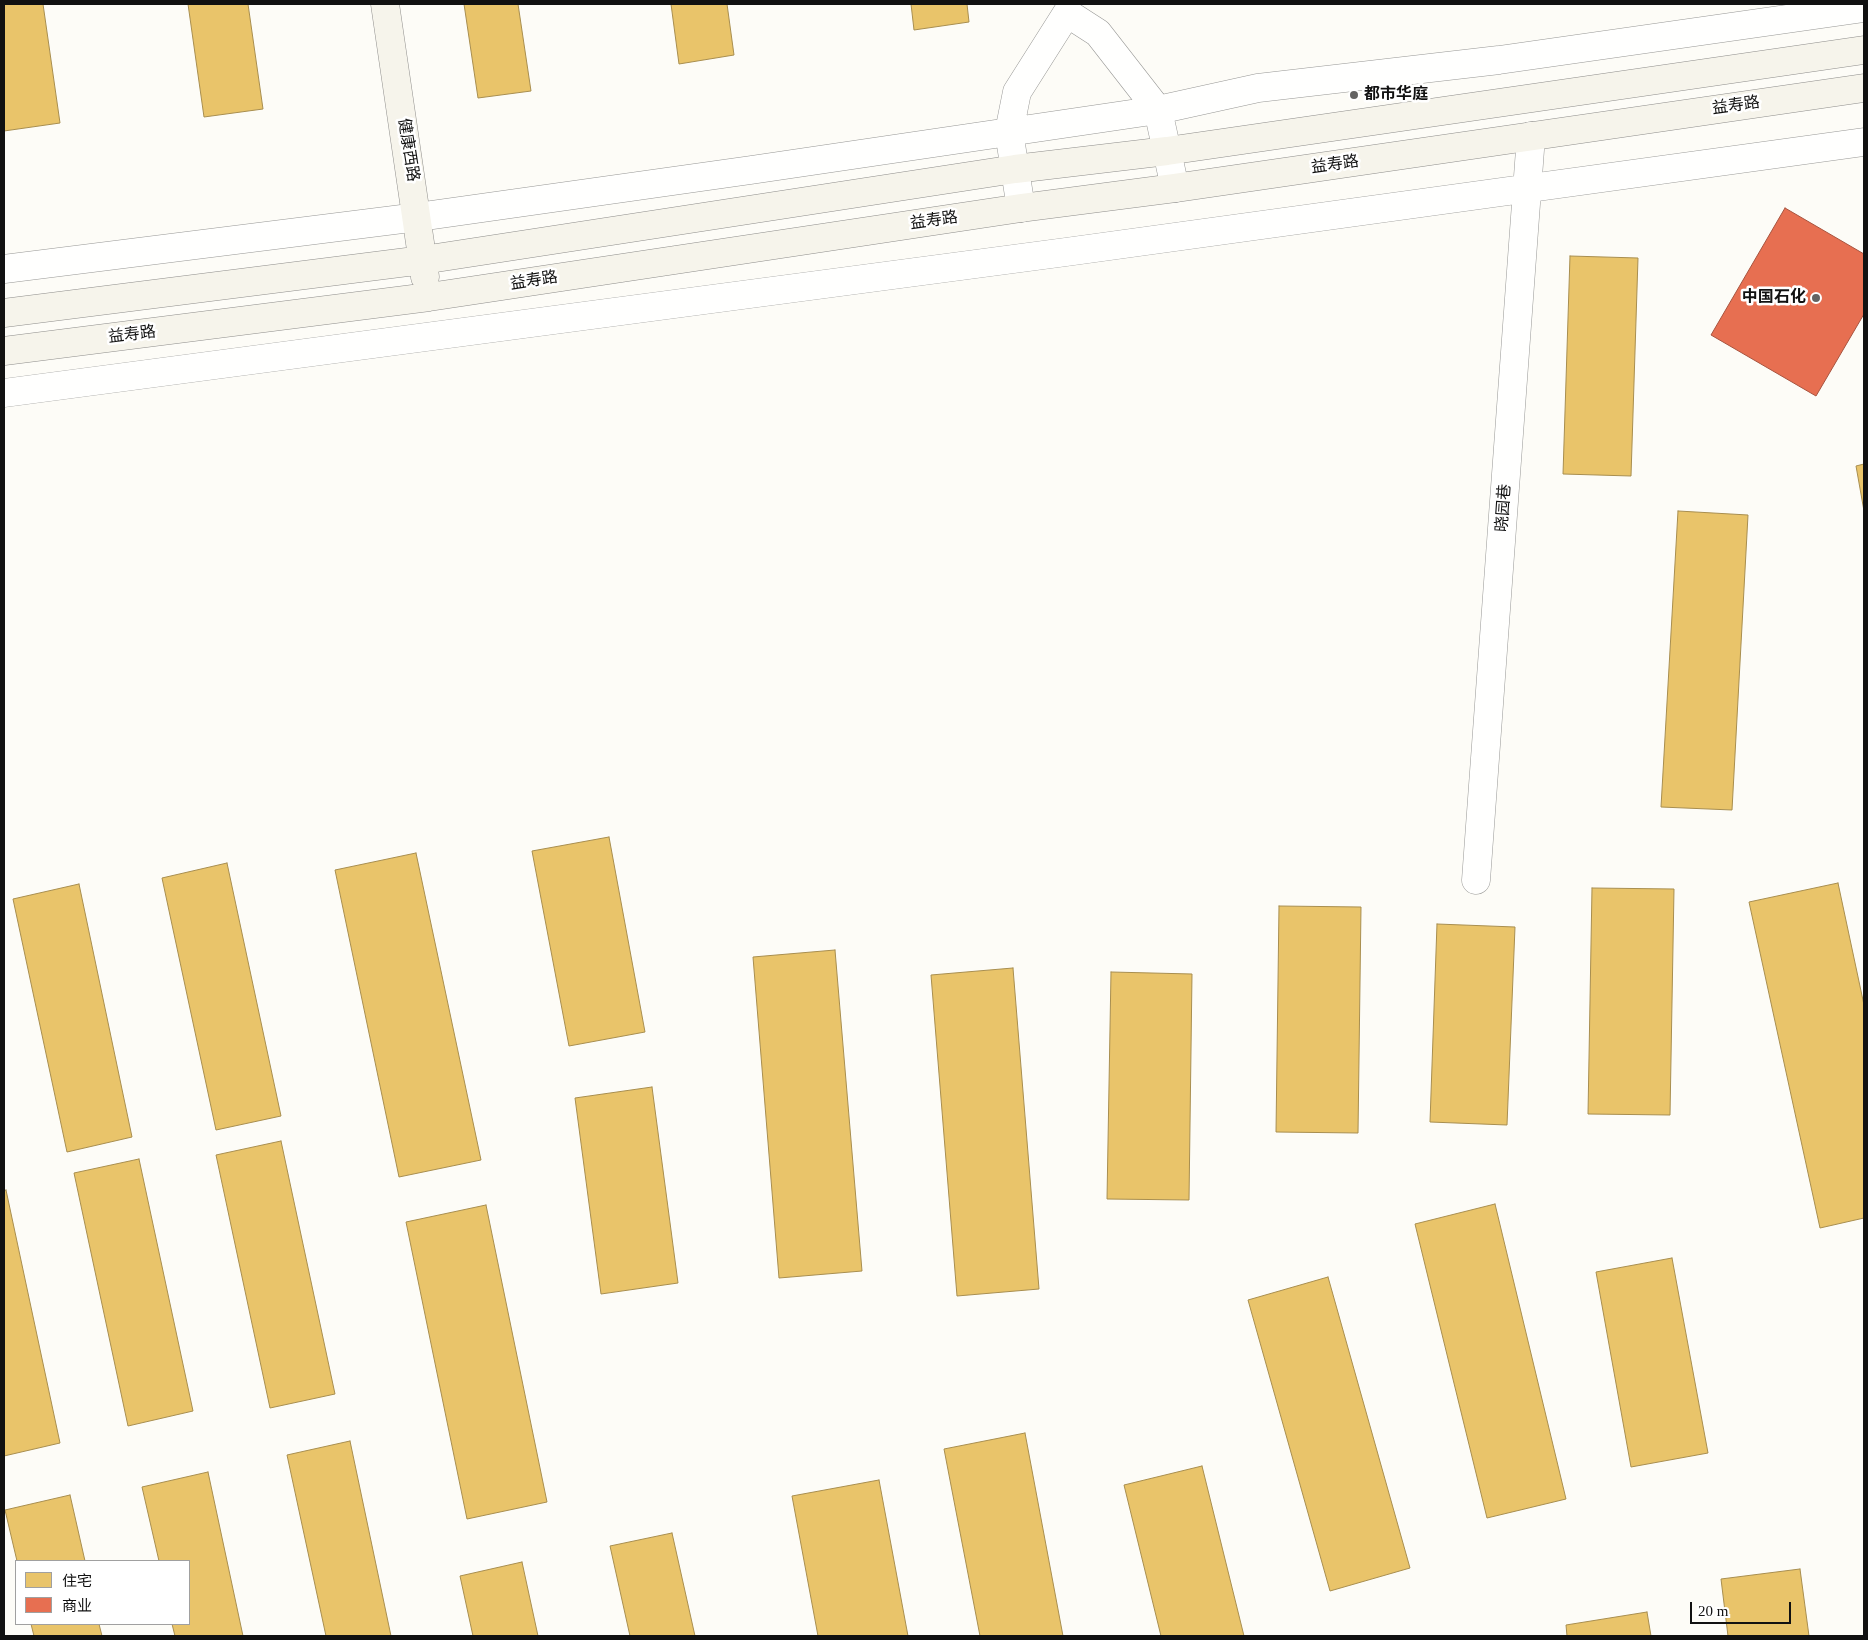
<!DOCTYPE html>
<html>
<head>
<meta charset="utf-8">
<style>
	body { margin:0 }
	#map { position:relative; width:1868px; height:1640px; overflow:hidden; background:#fdfcf7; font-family:"Times New Roman","Noto Sans SC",serif }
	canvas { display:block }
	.frame { position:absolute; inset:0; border:5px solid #111; pointer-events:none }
	.legend { position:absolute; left:15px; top:1560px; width:175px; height:65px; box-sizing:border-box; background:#fff; border:1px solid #a0a0a0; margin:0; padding:6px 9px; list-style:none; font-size:15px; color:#111 }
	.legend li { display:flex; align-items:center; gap:10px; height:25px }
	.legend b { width:25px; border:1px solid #a0a0a0 }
	.scale { position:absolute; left:1690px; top:1602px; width:101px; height:22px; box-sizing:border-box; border:2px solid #111; border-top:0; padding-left:6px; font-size:15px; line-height:18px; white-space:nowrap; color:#111; -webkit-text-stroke:4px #fff; paint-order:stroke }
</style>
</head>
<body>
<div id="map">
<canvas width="1868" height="1640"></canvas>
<div class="frame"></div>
<ul class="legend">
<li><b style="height:14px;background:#e9c46a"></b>住宅</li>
<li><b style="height:14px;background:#e76f51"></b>商业</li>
</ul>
<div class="scale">20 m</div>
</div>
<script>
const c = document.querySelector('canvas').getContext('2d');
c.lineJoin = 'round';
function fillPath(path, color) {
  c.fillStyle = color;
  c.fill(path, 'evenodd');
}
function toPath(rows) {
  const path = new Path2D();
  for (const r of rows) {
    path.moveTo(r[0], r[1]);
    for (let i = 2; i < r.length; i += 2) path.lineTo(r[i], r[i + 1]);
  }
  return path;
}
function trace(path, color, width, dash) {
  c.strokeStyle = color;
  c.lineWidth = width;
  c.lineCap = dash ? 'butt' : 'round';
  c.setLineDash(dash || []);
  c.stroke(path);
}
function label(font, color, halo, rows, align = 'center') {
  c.font = font + ' "Times New Roman","Noto Sans SC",serif';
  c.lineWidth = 5;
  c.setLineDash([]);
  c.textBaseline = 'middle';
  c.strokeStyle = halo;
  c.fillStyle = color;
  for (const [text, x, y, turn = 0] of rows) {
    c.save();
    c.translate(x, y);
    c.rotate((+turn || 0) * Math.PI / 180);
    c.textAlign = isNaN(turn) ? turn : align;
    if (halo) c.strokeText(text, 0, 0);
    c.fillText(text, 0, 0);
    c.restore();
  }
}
const homes = toPath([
	[4,4,43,4,60,123,4,131,4,4],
	[188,4,248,4,263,109,204,117,188,4],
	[464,4,518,4,531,91,478,98,464,4],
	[671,4,727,4,734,55,679,64,671,4],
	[911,4,967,4,969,22,914,30,911,4],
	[1570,256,1638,258,1631,476,1563,474,1570,256],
	[1864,464,1864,511,1856,466,1864,464],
	[1678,511,1748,515,1732,810,1661,807,1678,511],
	[609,837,645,1032,569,1046,532,851,609,837],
	[416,853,481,1160,399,1177,335,870,416,853],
	[227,863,281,1116,216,1130,162,878,227,863],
	[1838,883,1864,1005,1864,1218,1820,1228,1749,902,1838,883],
	[79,884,132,1137,67,1152,13,899,79,884],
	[1592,888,1674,889,1670,1115,1588,1114,1592,888],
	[1279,906,1361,907,1358,1133,1276,1132,1279,906],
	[1437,924,1515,927,1507,1125,1430,1122,1437,924],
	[835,950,862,1271,779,1278,753,957,835,950],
	[1013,968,1039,1289,957,1296,931,975,1013,968],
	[1111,972,1192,974,1189,1200,1107,1199,1111,972],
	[652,1087,678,1283,601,1294,575,1098,652,1087],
	[281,1141,335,1394,270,1408,216,1155,281,1141],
	[139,1159,193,1411,128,1426,74,1173,139,1159],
	[6,1190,60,1443,4,1456,4,1191,6,1190],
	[1495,1204,1566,1499,1487,1518,1415,1224,1495,1204],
	[486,1205,547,1502,467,1519,406,1222,486,1205],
	[1672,1258,1708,1453,1631,1467,1596,1272,1672,1258],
	[1328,1277,1410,1568,1330,1591,1248,1300,1328,1277],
	[1025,1433,1063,1636,980,1636,944,1449,1025,1433],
	[350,1441,391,1636,326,1636,287,1455,350,1441],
	[1202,1466,1244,1636,1161,1636,1124,1485,1202,1466],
	[208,1472,243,1636,175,1636,172,1624,189,1624,189,1561,159,1561,142,1487,208,1472],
	[879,1480,908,1636,818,1636,792,1496,879,1480],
	[70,1495,85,1561,17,1561,5,1510,70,1495],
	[672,1533,695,1636,630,1636,610,1546,672,1533],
	[522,1562,538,1636,473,1636,460,1576,522,1562],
	[1800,1569,1809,1636,1728,1636,1721,1579,1800,1569],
	[1647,1612,1651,1636,1567,1636,1566,1625,1647,1612],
	[31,1624,99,1624,102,1636,34,1636,31,1624]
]);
const shops = toPath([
	[1785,208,1864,254,1864,314,1816,396,1711,335,1785,208]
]);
const street = toPath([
	[1021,208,1009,132,1017,92,1067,13,1098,33,1158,110,1175,188],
	[4,269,418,217,751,170,1158,110,1258,88,1499,60,1864,8],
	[4,393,1066,252,1864,142],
	[1476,880,1531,136]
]);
const secondary = toPath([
	[385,4,425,277],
	[4,313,423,260,1015,169,1167,151,1864,50],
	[4,351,429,297,1021,208,1175,188,1864,88]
]);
const markers = [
	[1354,95,5,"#646362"],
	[1816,298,5,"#646362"]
];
const poiNames = [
	["都市华庭",1364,95],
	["中国石化",1806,298,"right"]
];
const streetNames = [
	["益寿路",1736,106,-8],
	["健康西路",408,150,81],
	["益寿路",1335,165,-8],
	["益寿路",934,221,-8],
	["益寿路",534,281,-9],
	["益寿路",132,335,-7],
	["晓园巷",1504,508,-86]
];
fillPath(homes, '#e9c46a');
trace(homes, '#a88e4f', 1);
fillPath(shops, '#e76f51');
trace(shops, '#a7533e', 1);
trace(street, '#979795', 29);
trace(secondary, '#8e8d8b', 29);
trace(street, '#fffffe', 28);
trace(secondary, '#f6f4eb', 28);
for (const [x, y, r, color] of markers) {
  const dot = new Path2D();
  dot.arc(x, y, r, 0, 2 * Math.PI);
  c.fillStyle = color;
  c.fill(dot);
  trace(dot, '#fff', 2);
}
label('bold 16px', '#111', '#fff', poiNames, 'left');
label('16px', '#111', '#fff', streetNames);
</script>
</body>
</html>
